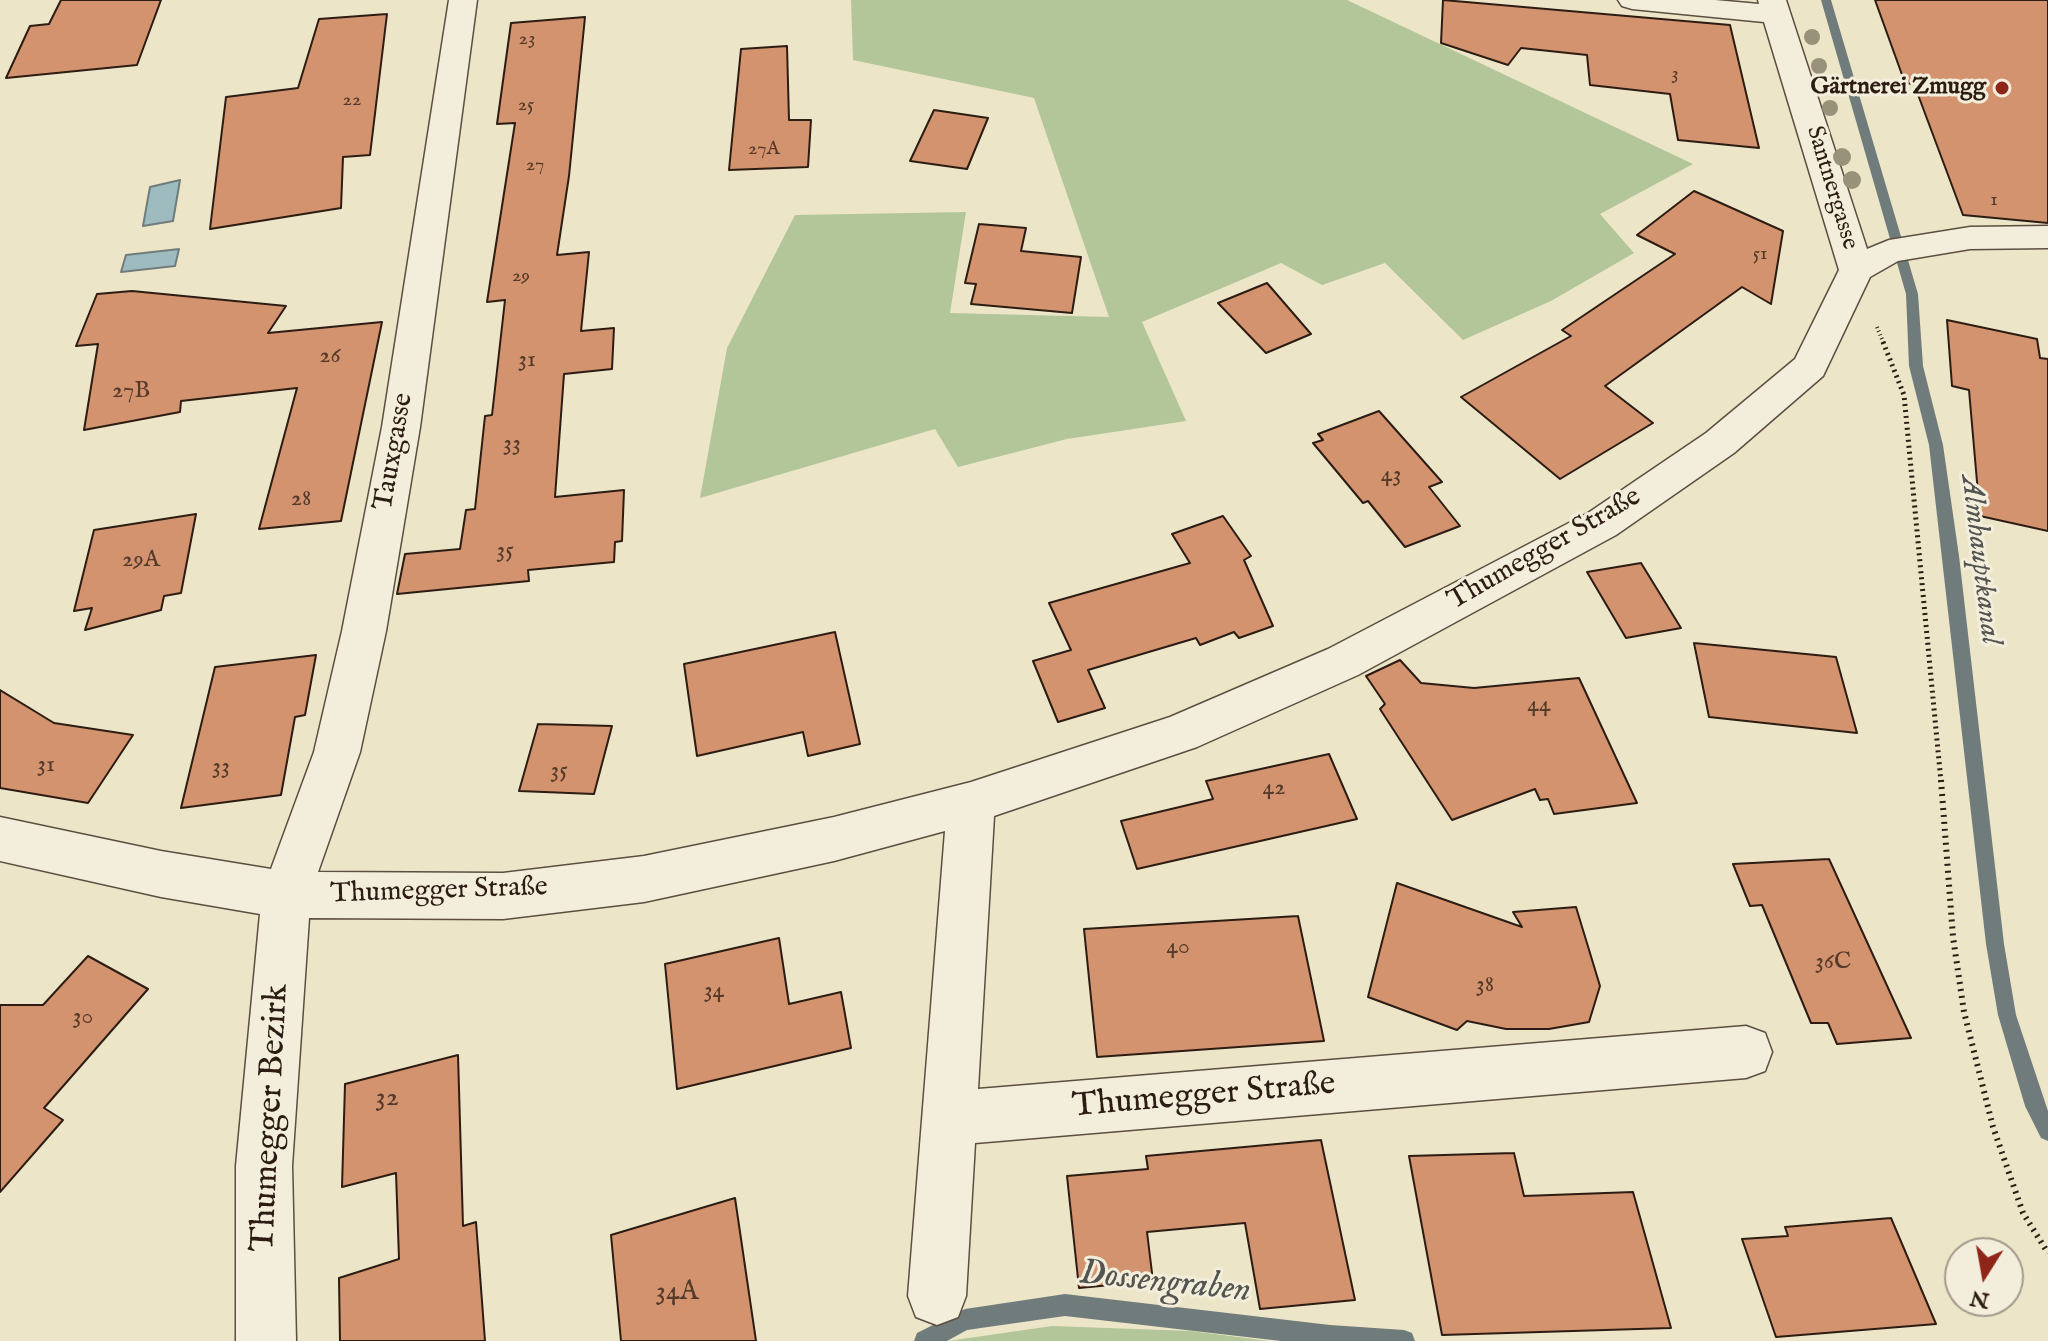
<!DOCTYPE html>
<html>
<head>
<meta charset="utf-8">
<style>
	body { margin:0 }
	#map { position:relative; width:2048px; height:1341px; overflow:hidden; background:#ede5c7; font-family:"IM FELL English",serif }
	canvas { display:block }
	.north { position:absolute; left:1944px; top:1237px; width:80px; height:80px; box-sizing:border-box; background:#f3eedb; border:2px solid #a39a8b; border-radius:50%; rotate:191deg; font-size:22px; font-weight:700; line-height:32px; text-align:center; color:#2c1c13 }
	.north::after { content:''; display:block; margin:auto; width:28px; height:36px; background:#8f2418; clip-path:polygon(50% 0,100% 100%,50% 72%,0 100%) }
</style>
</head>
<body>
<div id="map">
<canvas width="2048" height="1341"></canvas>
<div class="north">N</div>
</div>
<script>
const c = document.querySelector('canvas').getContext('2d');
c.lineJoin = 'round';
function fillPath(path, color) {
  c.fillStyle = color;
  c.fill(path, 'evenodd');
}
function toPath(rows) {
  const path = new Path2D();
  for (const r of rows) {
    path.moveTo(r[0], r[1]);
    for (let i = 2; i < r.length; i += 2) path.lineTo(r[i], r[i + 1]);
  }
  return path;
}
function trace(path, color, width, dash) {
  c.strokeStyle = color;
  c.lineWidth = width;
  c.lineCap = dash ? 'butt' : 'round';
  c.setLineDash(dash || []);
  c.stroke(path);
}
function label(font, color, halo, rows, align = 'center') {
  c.font = font + ' "IM FELL English",serif';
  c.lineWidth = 6;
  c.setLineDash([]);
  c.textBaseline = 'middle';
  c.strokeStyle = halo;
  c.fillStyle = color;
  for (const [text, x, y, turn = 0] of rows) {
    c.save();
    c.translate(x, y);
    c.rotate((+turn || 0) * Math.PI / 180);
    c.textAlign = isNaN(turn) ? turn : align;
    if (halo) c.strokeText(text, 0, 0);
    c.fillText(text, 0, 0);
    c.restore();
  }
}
const green = toPath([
	[851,0,1347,0,1693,164,1600,214,1634,253,1551,301,1463,340,1385,263,1322,285,1281,263,1142,322,1186,421,1067,439,958,467,935,429,700,498,727,348,795,215,966,212,950,313,1109,317,1034,98,853,60],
	[1052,1326,1191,1331,1269,1341,948,1341]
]);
const water = toPath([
	[180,180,173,221,143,226,150,187,180,180],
	[179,249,175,266,121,272,126,255,179,249]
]);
const stream = toPath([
	[1821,0,1831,0,1918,294,1923,366,1943,445,1959,556,2004,944,2016,1015,2048,1111,2048,1141,2041,1138,2025,1106,1998,1015,1986,944,1929,445,1909,366,1906,294,1821,0],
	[1065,1294,1330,1325,1404,1330,1412,1333,1415,1341,1281,1341,1065,1316,967,1330,947,1341,914,1341,917,1333,965,1309,1065,1294]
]);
const building = toPath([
	[61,0,161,0,137,65,6,78,30,26,49,24,61,0],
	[1443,0,1730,25,1759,148,1678,140,1670,94,1590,85,1587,55,1521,48,1508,65,1441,43,1443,0],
	[1875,0,2048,0,2048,223,1963,215,1914,84,1905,83,1875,0],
	[387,14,370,155,343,157,341,208,210,229,226,97,298,88,319,19,387,14],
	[585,17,569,176,557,255,589,252,581,331,614,328,612,369,564,374,555,497,624,490,622,541,615,542,614,562,528,570,529,581,397,594,405,554,460,549,466,510,475,509,485,416,492,415,505,300,487,302,515,123,497,124,511,23,585,17],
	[787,46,789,120,811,120,808,167,729,170,741,49,787,46],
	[934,110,988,118,967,169,910,161,934,110],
	[1694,191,1783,231,1771,304,1742,287,1605,386,1653,423,1560,479,1461,397,1571,336,1562,330,1675,254,1637,235,1694,191],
	[979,224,1026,228,1021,251,1081,257,1072,313,971,304,976,284,965,283,979,224],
	[1267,283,1311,334,1266,353,1218,303,1267,283],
	[132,291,286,306,268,333,382,322,341,521,259,529,297,388,181,401,180,412,84,430,98,344,76,346,97,294,132,291],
	[1947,320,2037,339,2040,358,2048,359,2048,531,1980,516,1969,390,1952,386,1947,320],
	[1379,411,1442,482,1429,487,1460,526,1405,547,1368,501,1363,503,1313,443,1323,440,1318,434,1379,411],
	[196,514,181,593,164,596,161,610,85,630,92,608,74,611,94,530,196,514],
	[1223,516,1251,556,1244,560,1273,626,1239,638,1234,632,1200,645,1196,638,1088,670,1105,708,1058,722,1033,661,1071,650,1049,603,1190,563,1172,534,1223,516],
	[1641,563,1681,628,1626,638,1587,572,1641,563],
	[835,632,860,744,808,756,803,732,697,756,684,664,835,632],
	[1694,643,1836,657,1857,733,1709,717,1694,643],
	[316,655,305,715,295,717,281,795,181,808,215,667,316,655],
	[1400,660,1421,683,1474,688,1579,678,1637,803,1554,814,1548,799,1540,800,1535,789,1452,820,1380,709,1385,704,1366,676,1400,660],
	[0,690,54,723,133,735,88,803,0,788,0,690],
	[538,724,612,726,594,794,519,791,538,724],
	[1329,754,1357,819,1137,869,1121,821,1213,799,1206,781,1329,754],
	[1829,859,1911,1038,1837,1044,1828,1023,1811,1023,1762,905,1750,906,1733,864,1829,859],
	[1397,883,1522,927,1513,912,1576,907,1600,986,1589,1022,1549,1029,1506,1029,1467,1021,1457,1030,1368,997,1397,883],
	[1298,916,1324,1041,1097,1057,1084,929,1298,916],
	[779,938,789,1004,841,992,851,1048,677,1089,665,964,779,938],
	[88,956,148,989,44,1108,63,1120,0,1192,0,1005,43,1005,88,956],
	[458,1055,463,1226,476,1222,485,1341,340,1341,339,1278,399,1259,396,1173,342,1187,345,1084,458,1055],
	[1321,1140,1355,1300,1260,1309,1245,1223,1147,1232,1153,1281,1079,1288,1067,1176,1148,1169,1146,1156,1321,1140],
	[1514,1153,1524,1196,1633,1192,1671,1328,1442,1335,1409,1156,1514,1153],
	[735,1198,756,1341,621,1341,611,1235,735,1198],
	[1891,1218,1936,1324,1776,1337,1742,1239,1788,1236,1785,1227,1891,1218]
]);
const pathFar2 = toPath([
	[1877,327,1884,344]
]);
const pathFar1 = toPath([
	[1883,342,1904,395,1941,782]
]);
const path = toPath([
	[1941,780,1953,937,1964,1012,1993,1127,2023,1213,2048,1253]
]);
const minor = toPath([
	[449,0,477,0,420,427,386,631,360,752,318,872,503,873,644,856,834,817,971,782,1170,717,1328,649,1588,513,1706,433,1795,359,1839,270,1764,22,1632,9,1622,6,1618,0,1715,0,1759,4,1758,0,1786,0,1867,249,1889,240,1970,227,2048,226,2048,248,1970,249,1898,261,1870,277,1823,376,1734,453,1616,535,1358,675,1197,747,994,816,978,1089,1746,1026,1765,1033,1772,1052,1765,1071,1746,1078,975,1143,966,1296,958,1317,937,1325,916,1317,908,1296,945,831,834,861,644,902,503,919,309,918,292,1166,296,1341,236,1341,236,1166,260,914,161,897,0,861,0,817,161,851,271,869,314,752,342,631,382,427,449,0]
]);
const trees = [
	[1812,37,8],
	[1819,66,8],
	[1830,108,8],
	[1842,157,9],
	[1852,180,9]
];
const markers = [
	[2002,88,8,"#8f2418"]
];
const farNumbernames = [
	["23",527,40],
	["3",1675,75],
	["22",352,101],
	["25",526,106],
	["27A",764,150],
	["27",535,166],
	["1",1994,201],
	["51",1760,255],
	["29",521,277]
];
const farPoinames = [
	["Gärtnerei Zmugg",1986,88]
];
const farStreetnames = [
	["Santnergasse",1831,188,73]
];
const numberNames = [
	["26",330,357],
	["31",527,361],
	["27B",131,392],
	["33",512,445],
	["43",1391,476],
	["28",301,500],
	["35",505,552],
	["29A",141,561],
	["44",1539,706],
	["31",46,766],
	["33",221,768],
	["35",559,772],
	["42",1274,789],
	["40",1178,948],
	["36C",1833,963],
	["38",1485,986],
	["34",714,992],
	["30",83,1018]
];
const streetNames = [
	["Tauxgasse",395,452,-80],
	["Thumegger Straße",1545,550,-30],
	["Thumegger Straße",439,892,-2]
];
const nearNumbernames = [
	["32",387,1099],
	["34A",677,1293]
];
const waterNames = [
	["Almhauptkanal",1979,560,83]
];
const nearStreetnames = [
	["Thumegger Straße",1204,1097,-5],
	["Thumegger Bezirk",272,1118,-87]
];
const nearWaternames = [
	["Dossengraben",1165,1284,6]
];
fillPath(green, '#b3c69a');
fillPath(water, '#9ebcc0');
trace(water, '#707c7b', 2);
fillPath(stream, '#707c7b');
fillPath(building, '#d3936e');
trace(building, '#2c1c13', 2);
trace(minor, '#5c4e40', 3);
trace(pathFar2, '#2c1c13', 4, [1, 3]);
trace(pathFar1, '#2c1c13', 5, [2, 4]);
trace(path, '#2c1c13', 6, [2, 5]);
fillPath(minor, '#f3eedb');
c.fillStyle = '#99927b';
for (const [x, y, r] of trees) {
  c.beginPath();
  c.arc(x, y, r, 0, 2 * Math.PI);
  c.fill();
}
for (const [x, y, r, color] of markers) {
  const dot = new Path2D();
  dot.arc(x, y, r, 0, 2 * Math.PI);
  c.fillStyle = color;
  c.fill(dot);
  trace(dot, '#f3eedb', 3);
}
label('20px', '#563a2a', null, farNumbernames);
label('bold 24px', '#2c1c13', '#f3eedb', farPoinames, 'right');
label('24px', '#2c1c13', '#f3eedb', farStreetnames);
label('24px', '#563a2a', null, numberNames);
label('28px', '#2c1c13', '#f3eedb', streetNames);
label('28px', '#563a2a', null, nearNumbernames);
label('italic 30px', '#545450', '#f3eedb', waterNames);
label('34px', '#2c1c13', '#f3eedb', nearStreetnames);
label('italic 36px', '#545450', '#f3eedb', nearWaternames);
</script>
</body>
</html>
